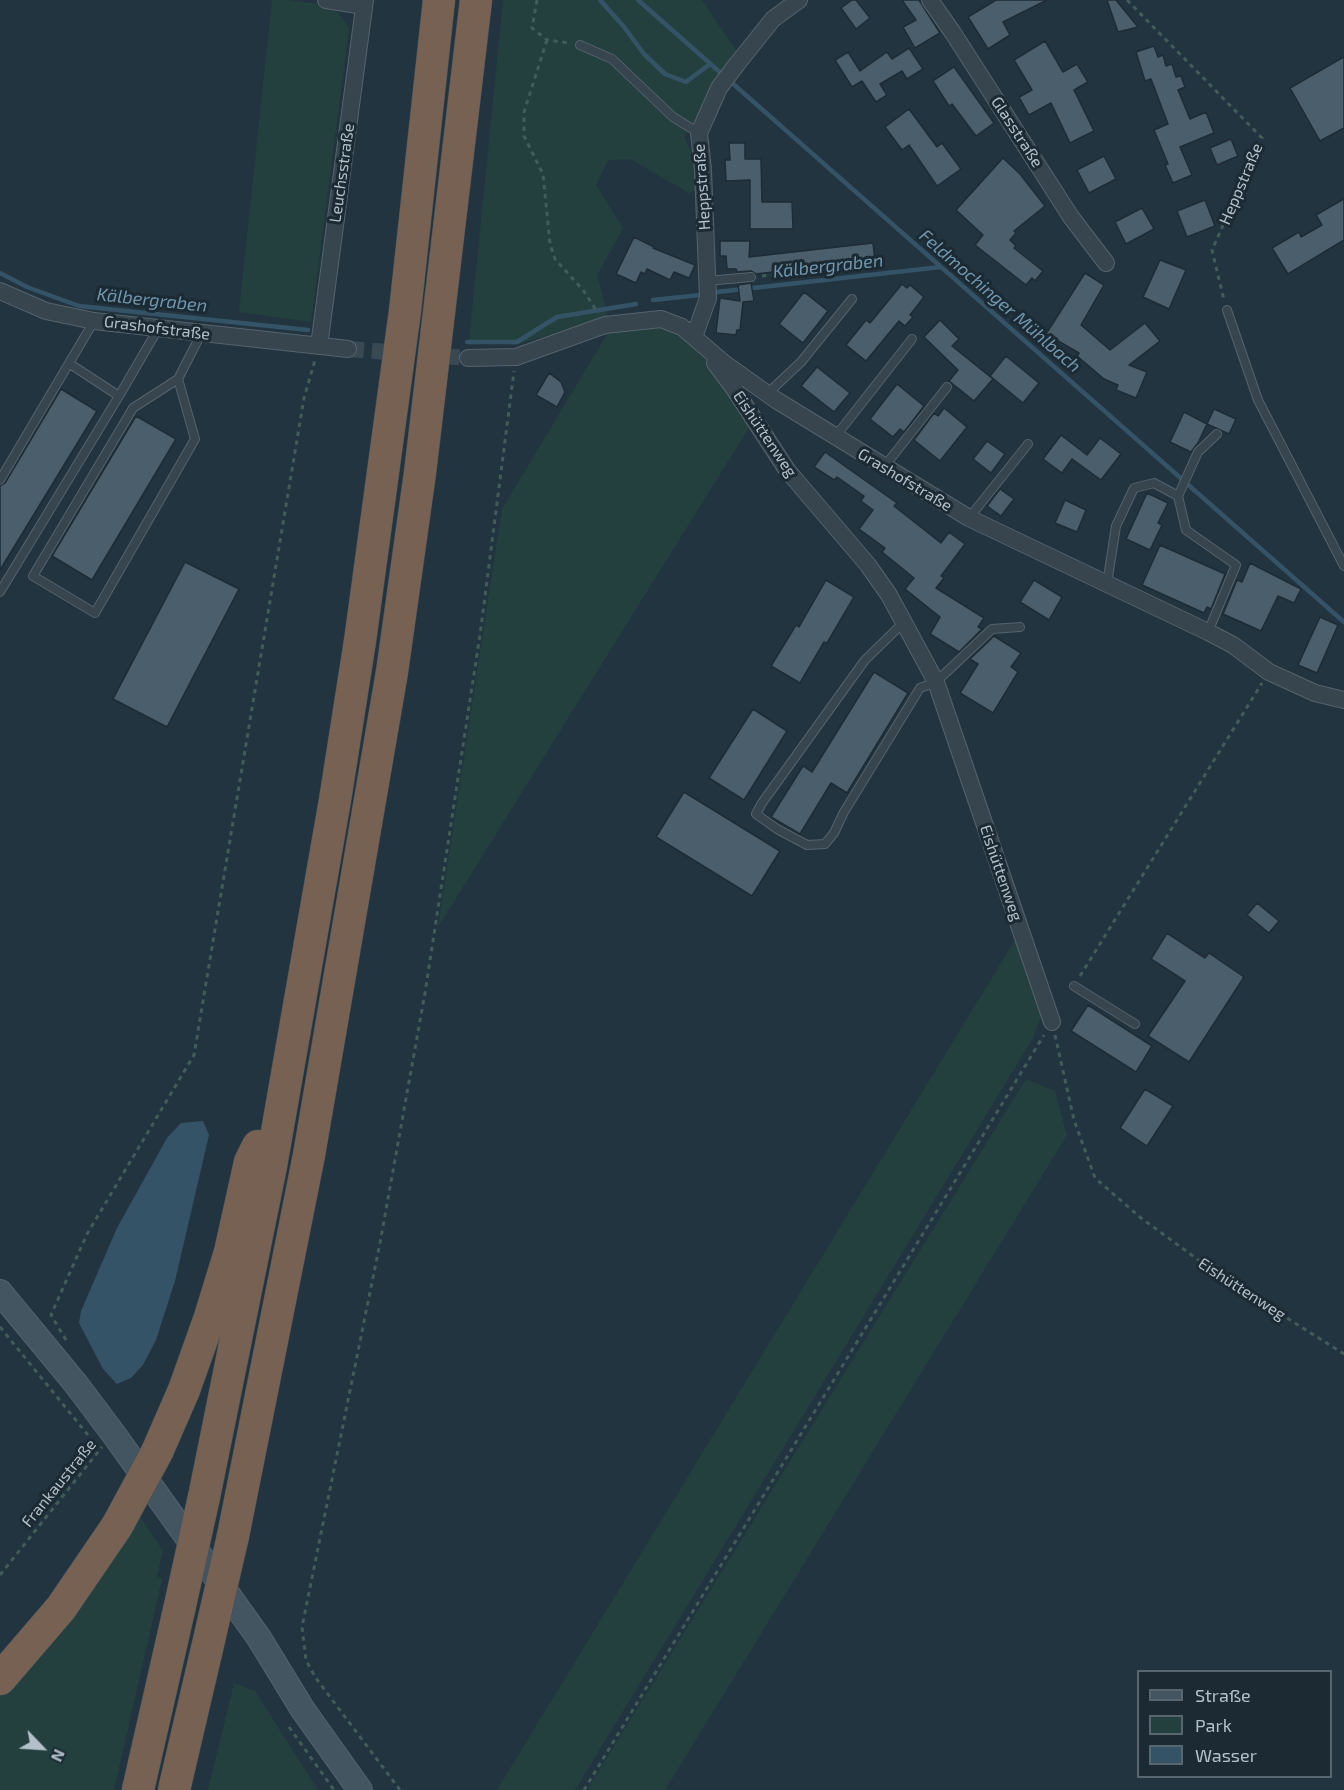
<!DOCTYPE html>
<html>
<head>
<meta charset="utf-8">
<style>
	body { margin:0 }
	#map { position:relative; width:1344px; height:1790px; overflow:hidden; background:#22343f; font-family:"Exo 2",sans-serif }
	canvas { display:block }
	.legend { position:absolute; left:1137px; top:1670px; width:195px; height:108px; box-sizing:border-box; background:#1c2a34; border:2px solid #586670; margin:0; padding:8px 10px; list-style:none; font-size:18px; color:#b3c0ca }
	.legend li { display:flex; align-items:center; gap:12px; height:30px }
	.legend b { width:30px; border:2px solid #586670 }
	.north { position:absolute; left:12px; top:1718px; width:60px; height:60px; -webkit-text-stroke:4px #1c2a34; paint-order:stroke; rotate:115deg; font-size:16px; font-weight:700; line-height:24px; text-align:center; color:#b3c0ca }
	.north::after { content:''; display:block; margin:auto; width:21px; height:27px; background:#b3c0ca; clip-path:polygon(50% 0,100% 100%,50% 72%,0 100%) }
</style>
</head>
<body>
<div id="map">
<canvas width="1344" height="1790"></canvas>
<ul class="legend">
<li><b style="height:8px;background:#445562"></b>Straße</li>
<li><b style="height:16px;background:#24403e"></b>Park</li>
<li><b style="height:16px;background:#355367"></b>Wasser</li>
</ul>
<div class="north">N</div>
</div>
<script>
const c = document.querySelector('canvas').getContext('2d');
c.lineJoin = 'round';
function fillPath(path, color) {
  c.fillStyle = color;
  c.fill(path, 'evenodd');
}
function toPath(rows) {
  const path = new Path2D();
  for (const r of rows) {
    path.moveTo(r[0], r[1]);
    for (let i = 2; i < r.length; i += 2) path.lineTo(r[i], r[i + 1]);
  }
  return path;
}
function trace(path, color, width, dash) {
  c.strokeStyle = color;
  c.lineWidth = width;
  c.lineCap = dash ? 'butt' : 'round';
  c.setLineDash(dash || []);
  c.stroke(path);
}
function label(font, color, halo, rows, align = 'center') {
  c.font = font + ' "Exo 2",sans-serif';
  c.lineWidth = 6;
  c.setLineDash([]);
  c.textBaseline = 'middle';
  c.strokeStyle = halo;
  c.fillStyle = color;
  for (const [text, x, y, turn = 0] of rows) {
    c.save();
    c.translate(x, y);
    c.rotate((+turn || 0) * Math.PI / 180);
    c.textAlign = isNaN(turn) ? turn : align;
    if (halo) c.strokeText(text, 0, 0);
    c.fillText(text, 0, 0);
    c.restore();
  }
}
const green = toPath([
	[272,0,289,0,333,6,349,28,311,322,239,312],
	[503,0,702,0,737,52,684,137,697,163,696,190,689,193,630,159,608,160,596,185,623,228,597,275,608,317,515,345,469,341],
	[655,324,676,332,701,354,717,373,750,426,438,927,502,509,607,334,627,326],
	[1018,935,1043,1011,1033,1038,575,1790,497,1790],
	[1026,1079,1055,1091,1067,1135,665,1790,587,1790],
	[137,1512,163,1551,157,1576,162,1579,114,1790,0,1790,0,1693],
	[234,1683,255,1691,318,1790,208,1790]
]);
const water = toPath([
	[203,1121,209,1135,175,1281,156,1340,143,1365,131,1378,117,1384,103,1369,79,1323,81,1311,117,1228,167,1138,181,1123]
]);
const stream = toPath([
	[600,0,624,27,644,54,665,74,686,82,710,64],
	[638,0,1344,622],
	[0,273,27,287,79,306,308,330],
	[717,292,941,267],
	[653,300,700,295],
	[467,342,517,342,557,317,636,304]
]);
const building = toPath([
	[852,0,856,0,870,18,856,29,841,8,852,0],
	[902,0,919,0,940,33,915,48,903,27,916,20,902,0],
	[996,0,1047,0,1003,22,1010,35,988,49,968,17,996,0],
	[1107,0,1116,0,1138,27,1118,32,1107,0],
	[1045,41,1063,72,1077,64,1088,82,1074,90,1094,131,1070,143,1051,103,1029,115,1019,97,1032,90,1014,60,1045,41],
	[1154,46,1158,57,1163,55,1166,66,1172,64,1176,77,1181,76,1185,87,1178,90,1190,119,1206,112,1214,133,1180,147,1192,175,1173,183,1165,165,1168,164,1154,130,1168,124,1151,79,1145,81,1136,52,1154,46],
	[909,48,923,69,907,79,902,71,880,84,887,95,876,102,862,81,852,87,835,60,848,52,860,71,887,52,892,59,909,48],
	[1344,57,1344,128,1320,141,1290,88,1344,57],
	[954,67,994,123,976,136,952,104,949,106,933,81,954,67],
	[909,109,937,147,942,143,961,169,937,186,909,145,902,150,885,127,909,109],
	[1231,139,1238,156,1217,165,1210,148,1231,139],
	[729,143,745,143,745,159,761,159,762,202,792,202,793,229,750,229,750,180,726,181,725,160,730,160,729,143],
	[1104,156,1116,179,1089,193,1077,170,1104,156],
	[1003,158,1020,174,1045,206,1014,231,1016,233,1010,240,1016,246,1014,248,1043,271,1035,281,1032,278,1026,285,975,245,983,235,956,210,1003,158],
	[1344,199,1344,240,1288,274,1272,248,1299,232,1301,237,1322,225,1316,215,1344,199],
	[1205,200,1215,226,1187,237,1177,211,1205,200],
	[1142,208,1154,229,1126,244,1115,222,1142,208],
	[634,237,654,247,653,248,695,265,689,278,674,272,670,280,647,269,645,274,641,272,636,283,616,274,634,237],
	[720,241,750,241,749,257,873,243,875,260,756,274,751,271,737,272,736,269,727,269,726,256,720,256,720,241],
	[1160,260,1186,270,1169,309,1143,297,1160,260],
	[1085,273,1104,285,1081,325,1110,350,1145,323,1160,341,1129,365,1147,372,1136,398,1116,390,1118,385,1104,379,1077,356,1079,353,1046,334,1085,273],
	[751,283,754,301,743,302,740,330,737,330,736,335,716,333,720,298,740,301,738,285,751,283],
	[902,284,907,288,910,285,924,297,910,315,913,317,905,326,899,321,866,361,846,345,866,320,870,323,902,284],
	[804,292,828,311,803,343,779,324,804,292],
	[940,320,959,339,952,346,993,379,974,401,949,381,958,370,924,337,940,320],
	[1006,356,1039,383,1023,403,990,376,1006,356],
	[817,367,850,393,834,412,801,386,817,367],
	[549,373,561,382,565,392,557,407,536,395,549,373],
	[897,384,924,406,904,432,900,429,893,437,870,419,897,384],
	[61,389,97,411,0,570,0,486,5,483,61,389],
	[944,408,967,427,940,461,914,440,934,413,938,416,944,408],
	[1214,409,1236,419,1229,434,1207,424,1214,409],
	[1184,412,1207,424,1198,443,1191,452,1170,442,1184,412],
	[136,416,176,439,92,580,52,556,136,416],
	[1061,435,1087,455,1100,438,1121,454,1101,480,1072,459,1062,473,1043,459,1061,435],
	[987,441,1005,454,991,473,973,459,987,441],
	[825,452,897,503,894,506,941,543,949,532,965,544,941,576,944,578,936,588,984,618,978,627,982,629,959,652,930,634,940,617,905,589,914,578,882,552,885,548,859,529,873,510,861,501,864,496,837,477,834,480,814,467,825,452],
	[1000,489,1014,499,1001,516,987,506,1000,489],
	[1147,493,1168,503,1158,523,1162,525,1150,550,1126,539,1147,493],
	[1065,500,1086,510,1077,532,1055,523,1065,500],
	[1160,545,1225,574,1211,609,1207,607,1204,613,1142,585,1160,545],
	[185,562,239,589,167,727,113,699,185,562],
	[1250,563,1301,589,1294,603,1278,596,1261,631,1223,614,1237,580,1242,582,1250,563],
	[826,580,854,597,827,643,824,642,800,683,771,666,796,625,799,627,826,580],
	[1034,580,1062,597,1049,620,1020,602,1034,580],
	[1320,617,1338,625,1317,673,1298,665,1320,617],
	[994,636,1021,653,1011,667,1018,672,993,713,960,693,978,664,970,659,994,636],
	[874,672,908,693,847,793,831,783,800,834,771,817,803,766,812,772,874,672],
	[753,709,787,731,744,800,709,778,753,709],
	[684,792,780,851,752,896,656,837,684,792],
	[1257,903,1279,921,1269,933,1247,915,1257,903],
	[1167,933,1205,958,1209,953,1244,977,1189,1062,1148,1036,1185,981,1151,959,1167,933],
	[1088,1005,1152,1046,1136,1072,1071,1031,1088,1005],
	[1145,1089,1173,1106,1147,1146,1120,1128,1145,1089]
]);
const minorTunnel = toPath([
	[348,349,468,358]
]);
const path = toPath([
	[537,0,532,28,547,40,569,43],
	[1127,0,1262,138,1212,250,1224,300],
	[547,40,524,112,524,136,543,174,550,244,555,259,583,290,598,313],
	[762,276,861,267],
	[1080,976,1262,683],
	[1055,1035,1074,1120,1095,1178,1141,1218,1219,1275,1344,1354],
	[0,1327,88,1435],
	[66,1340,51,1315,87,1234,194,1055,304,398,315,360],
	[0,1575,102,1447],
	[289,1727,334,1790],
	[400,1790,315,1677,306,1660,302,1627,380,1243,425,993,480,635,514,371],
	[584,1790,1044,1035]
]);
const service = toPath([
	[580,45,612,59,673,117,699,133],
	[707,281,751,277],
	[1227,310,1258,400,1344,566],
	[178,379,195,439,95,613,33,576,133,408,178,379,201,334],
	[768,393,801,362,852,299],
	[119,396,158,329],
	[835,437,912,339],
	[884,467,947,387],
	[0,480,94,321],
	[1178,496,1198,452,1217,434],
	[969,518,1028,444],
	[1107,584,1116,526,1134,488,1154,483,1178,496,1186,530,1236,565,1208,632],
	[0,592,119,396,70,364],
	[904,622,865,660,762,803,756,814,777,829,807,845,825,844,834,833,844,812,920,688,936,682,992,629,1020,627],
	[1074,986,1135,1024]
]);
const minor = toPath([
	[326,0,364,6],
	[930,0,953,33,1071,217,1106,263],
	[0,291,46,311,94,321,348,349],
	[694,337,708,298,703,170,699,133,719,88,737,64,773,19,799,0],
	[319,346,365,0],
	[468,358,516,357,605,325,661,319,682,327,724,363,776,400,969,518,1208,632,1233,645,1269,672,1315,693,1344,700],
	[715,363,733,387,787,470,868,565,889,595,936,682,1052,1022]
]);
const secondary = toPath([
	[0,1292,76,1384,115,1436,259,1638,303,1710,360,1790]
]);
const motorway = toPath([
	[157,1452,184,1390,210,1317,230,1252,250,1162,258,1146],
	[204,1497,271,1166,335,800,360,641,405,311,439,0],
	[233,1536,309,1155,392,672,420,473,476,0],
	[0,1679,61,1608,117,1526],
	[138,1790,179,1610],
	[174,1790,206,1653]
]);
const motorwayBridge = toPath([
	[117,1526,157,1452],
	[179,1610,204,1497],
	[206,1653,233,1536]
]);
const streetNames = [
	["Glasstraße",1017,132,57],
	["Leuchsstraße",342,173,-82],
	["Heppstraße",1241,184,-67],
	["Heppstraße",702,187,-94],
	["Grashofstraße",157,328,7],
	["Eishüttenweg",765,434,56],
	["Grashofstraße",905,480,31],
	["Eishüttenweg",1001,873,71],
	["Eishüttenweg",1242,1289,33],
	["Frankaustraße",59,1483,-51]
];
const waterNames = [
	["Kälbergraben",828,266,-6],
	["Kälbergraben",152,300,6],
	["Feldmochinger Mühlbach",1000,301,41]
];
fillPath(green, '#24403e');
fillPath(water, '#355367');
trace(stream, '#355367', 4.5);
fillPath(building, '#4b5e6b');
trace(building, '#1e2c36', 1.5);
trace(minorTunnel, '#384954', 16, [16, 8]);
trace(service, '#55636d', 10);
trace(minor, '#55636d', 18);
trace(secondary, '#55636d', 26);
trace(motorway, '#42505a', 33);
trace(path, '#425c5a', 3, [4.5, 4.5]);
trace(service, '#37454f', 8);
trace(minor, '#37454f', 16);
trace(secondary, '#445562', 24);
trace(motorway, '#766153', 32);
trace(motorwayBridge, '#42505a', 33, []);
trace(motorwayBridge, '#766153', 32);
label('16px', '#b3c0ca', '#1c2a34', streetNames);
label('italic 18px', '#7097af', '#1c2a34', waterNames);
</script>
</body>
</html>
